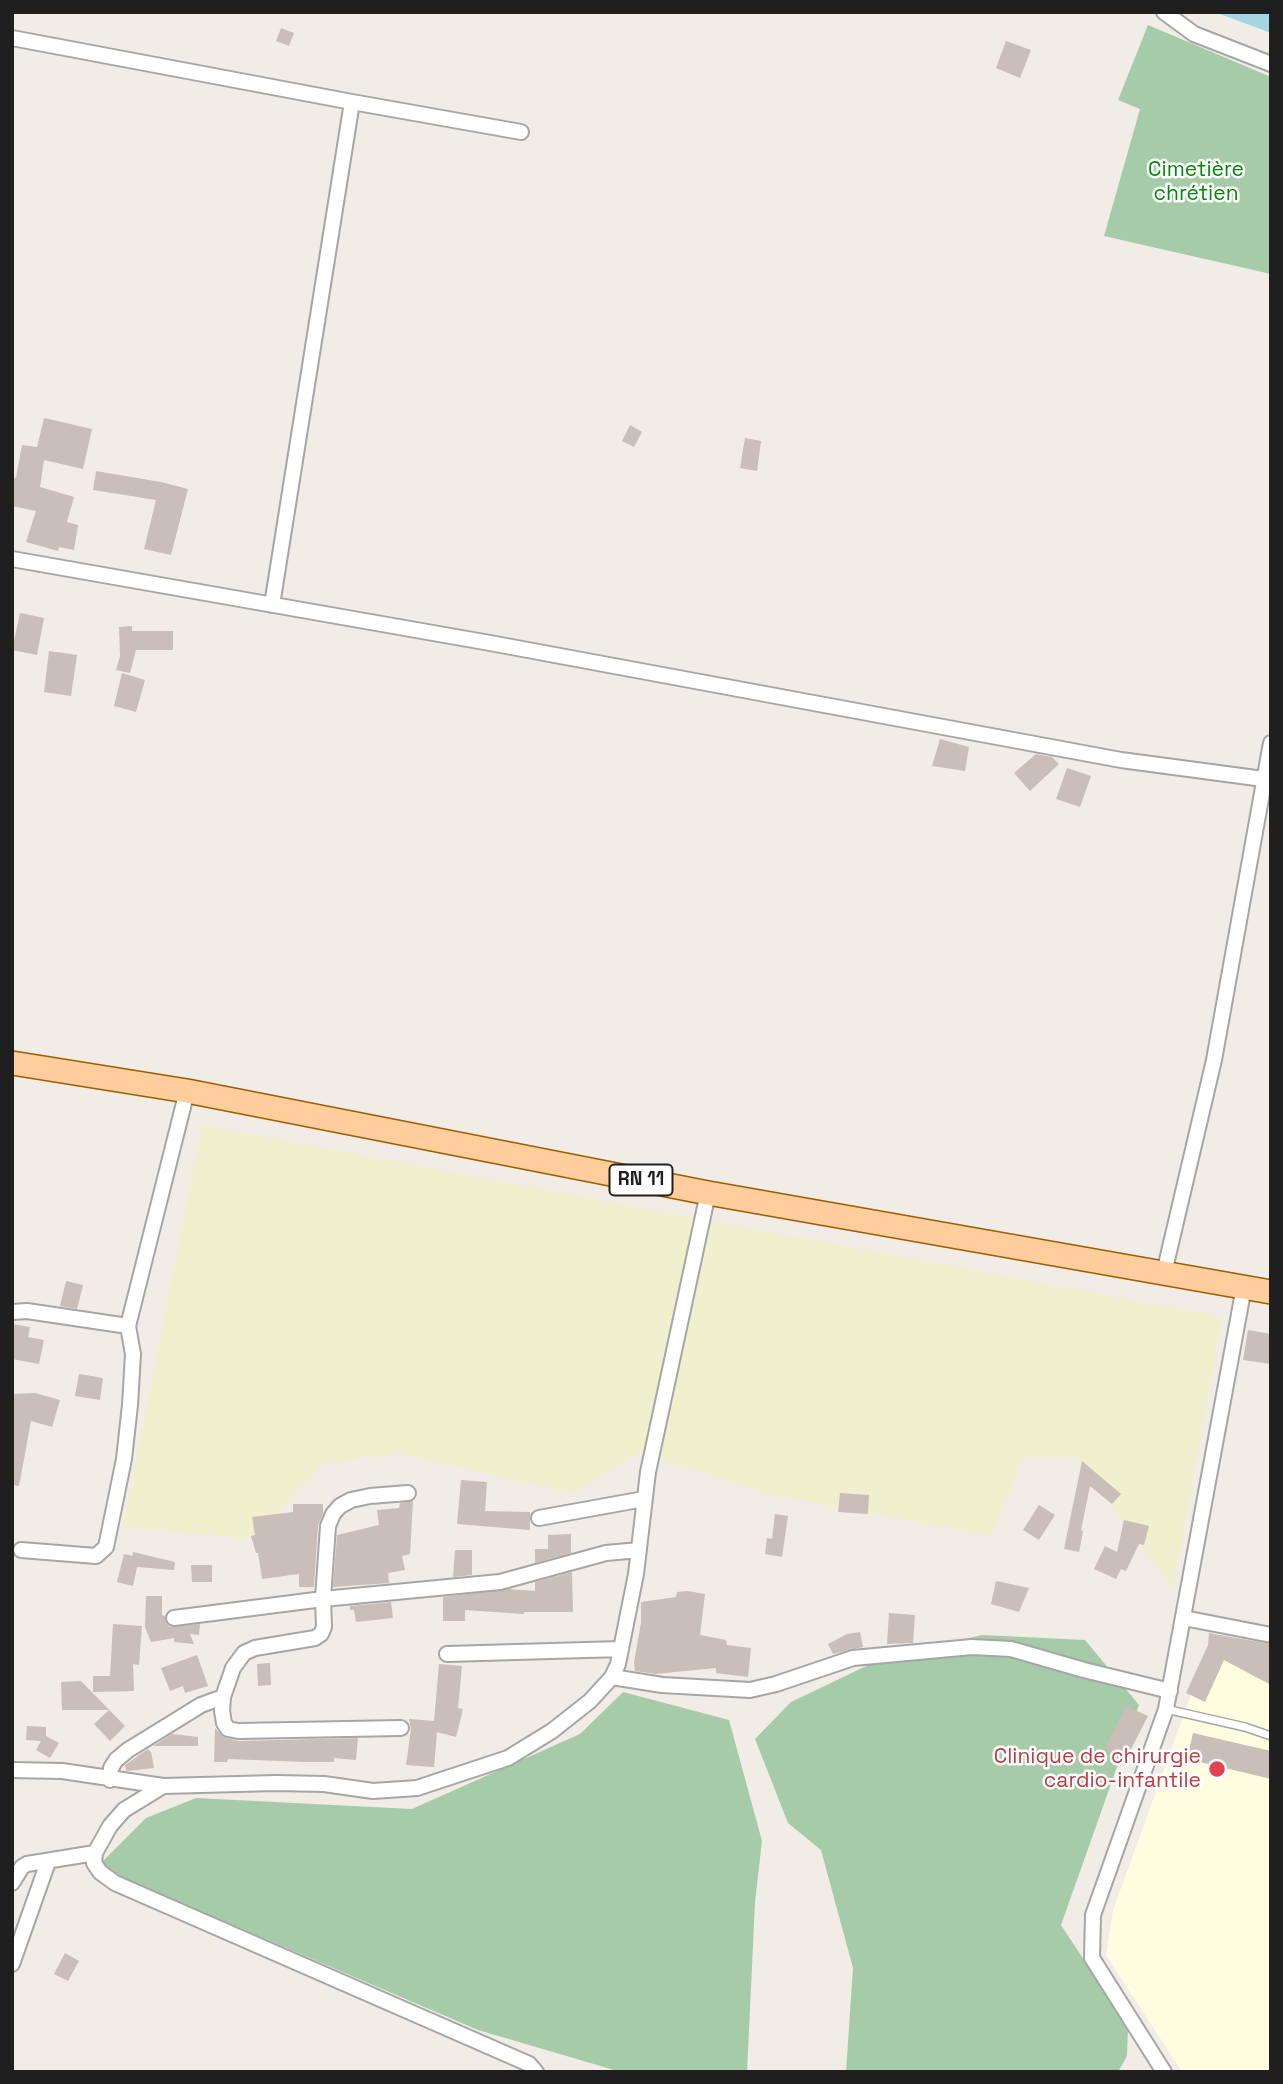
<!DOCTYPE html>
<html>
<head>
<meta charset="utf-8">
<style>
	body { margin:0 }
	#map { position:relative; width:1283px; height:2084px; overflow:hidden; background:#f1ece5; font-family:"Space Grotesk",sans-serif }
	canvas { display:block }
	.frame { position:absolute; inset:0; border:14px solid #1f1f1f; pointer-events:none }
</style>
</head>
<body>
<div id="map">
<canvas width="1283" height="2084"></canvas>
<div class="frame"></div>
</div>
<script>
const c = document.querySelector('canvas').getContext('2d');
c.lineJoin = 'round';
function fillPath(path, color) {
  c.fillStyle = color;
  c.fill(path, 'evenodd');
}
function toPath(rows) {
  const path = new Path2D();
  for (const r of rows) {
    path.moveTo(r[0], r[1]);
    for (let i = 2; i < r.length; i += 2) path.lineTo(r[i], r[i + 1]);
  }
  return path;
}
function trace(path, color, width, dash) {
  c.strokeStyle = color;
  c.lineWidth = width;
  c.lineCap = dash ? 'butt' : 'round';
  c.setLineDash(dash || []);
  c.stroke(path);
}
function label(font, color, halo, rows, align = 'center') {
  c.font = font + ' "Space Grotesk",sans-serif';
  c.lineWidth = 5;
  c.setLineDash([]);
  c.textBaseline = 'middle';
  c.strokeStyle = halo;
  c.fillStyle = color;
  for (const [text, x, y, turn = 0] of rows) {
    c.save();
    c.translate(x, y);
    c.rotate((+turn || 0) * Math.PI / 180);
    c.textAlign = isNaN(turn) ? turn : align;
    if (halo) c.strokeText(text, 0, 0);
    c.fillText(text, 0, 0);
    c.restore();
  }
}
const education = toPath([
	[1219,1618,1271,1627,1271,2072,1182,2072,1106,1955,1113,1910]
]);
const farmland = toPath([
	[202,1125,1222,1317,1173,1590,1077,1458,1023,1457,991,1536,769,1494,640,1452,573,1493,397,1453,322,1464,255,1539,123,1527]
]);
const cemetery = toPath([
	[1148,25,1271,77,1271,274,1104,236,1140,109,1118,100],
	[982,1635,1085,1640,1139,1705,1061,1925,1128,2027,1127,2056,1118,2072,846,2072,853,1968,821,1850,788,1823,755,1739,791,1702,883,1658],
	[623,1692,729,1720,762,1841,755,1902,747,2072,621,2072,478,2030,97,1867,146,1818,196,1798,412,1809,580,1734]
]);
const water = toPath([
	[1218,12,1271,12,1271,33,1220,14]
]);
const building = toPath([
	[281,28,294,33,289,46,276,41],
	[1006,41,1031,50,1020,78,996,68],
	[44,418,92,429,83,469,44,460,40,487,74,497,67,522,78,525,74,550,59,547,58,551,26,542,36,511,12,506,12,477,16,478,22,445,37,447],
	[630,425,642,432,634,447,622,441],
	[745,438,761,441,757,471,740,468],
	[96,471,161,482,188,489,171,555,144,549,156,500,93,490],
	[20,613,44,618,37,655,12,650],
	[132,626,132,631,173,631,173,650,136,650,130,673,116,670,120,656,119,627],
	[49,651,77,655,71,696,44,692],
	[122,673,145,680,136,712,114,706],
	[940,739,969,747,965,771,932,766],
	[1036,754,1052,757,1059,764,1030,791,1014,773],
	[1067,768,1091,776,1080,807,1056,799],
	[66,1281,83,1285,77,1309,60,1306],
	[12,1324,30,1327,28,1337,44,1340,39,1364,12,1359],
	[1248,1330,1271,1334,1271,1364,1243,1360],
	[79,1374,103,1378,100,1400,75,1396],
	[35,1393,60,1400,52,1427,31,1421,19,1486,12,1485,12,1394],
	[1082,1461,1121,1494,1112,1504,1090,1486,1081,1530,1083,1531,1079,1552,1064,1549],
	[461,1480,487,1482,485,1511,530,1512,530,1530,457,1524],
	[840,1493,869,1495,868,1514,838,1512],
	[413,1501,410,1554,402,1556,405,1570,388,1573,389,1583,333,1587,337,1535,379,1525,377,1510,399,1508,400,1503],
	[293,1504,323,1504,323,1514,318,1525,314,1587,299,1587,299,1574,262,1579,258,1553,256,1553,251,1536,255,1535,252,1517,293,1512],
	[1039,1505,1055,1515,1039,1540,1023,1530],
	[775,1514,788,1516,782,1557,765,1554,767,1538,772,1539],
	[1124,1520,1149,1526,1144,1545,1139,1544,1126,1571,1121,1569,1116,1579,1094,1569,1105,1546,1117,1552],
	[571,1534,571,1553,535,1563,535,1549,548,1549,548,1535],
	[455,1550,472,1550,472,1575,453,1577],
	[133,1552,175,1562,174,1570,137,1567,133,1586,117,1582,124,1554,132,1556],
	[191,1565,212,1565,212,1582,192,1582],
	[572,1572,573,1612,524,1612,524,1614,465,1610,465,1621,443,1621,443,1597,509,1589,535,1591,535,1582],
	[996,1581,1029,1588,1019,1612,991,1604],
	[688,1591,705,1594,700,1635,726,1640,727,1645,751,1648,748,1677,716,1673,716,1668,655,1674,635,1671,634,1662,641,1623,641,1602,676,1597,677,1592],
	[146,1596,162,1596,162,1615,165,1616,166,1623,170,1627,200,1624,199,1635,190,1634,194,1644,174,1642,174,1638,151,1642,145,1627],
	[391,1602,393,1618,356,1622,354,1610,350,1610,350,1606],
	[889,1613,915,1615,913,1643,887,1644],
	[113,1624,142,1626,139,1665,133,1664,134,1691,93,1692,93,1676,110,1676],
	[860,1632,863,1647,833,1654,828,1644,847,1634],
	[1209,1633,1271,1644,1271,1685,1224,1660,1205,1702,1186,1693,1208,1645],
	[197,1655,208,1686,185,1693,183,1686,170,1691,161,1668],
	[270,1663,271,1685,258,1686,257,1664],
	[439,1664,462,1666,458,1708,463,1709,456,1737,437,1732,434,1767,406,1765,411,1729,409,1719,434,1721],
	[81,1681,125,1726,110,1741,94,1724,109,1710,62,1710,61,1682],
	[1126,1706,1148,1716,1126,1759,1105,1748],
	[27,1726,46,1727,46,1736,59,1743,50,1758,36,1750,41,1741,26,1740],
	[215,1728,223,1737,238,1741,358,1738,356,1760,334,1758,334,1762,306,1762,228,1759,227,1762,214,1762],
	[1193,1733,1271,1751,1271,1779,1187,1759],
	[172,1734,198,1737,198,1746,153,1746],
	[148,1749,151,1752,154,1768,126,1771,125,1765],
	[65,1953,79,1961,68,1981,54,1974]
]);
const lane = toPath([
	[1166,1709,1245,1727,1271,1736]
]);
const street = toPath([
	[1164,12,1194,34,1271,64],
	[12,38,352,102,272,605],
	[352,102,521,132],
	[12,559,490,643,1121,760,1271,780],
	[1164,1273,1214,1060,1271,743],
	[12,1312,27,1311,128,1326,187,1091],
	[539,1518,644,1499],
	[21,1550,96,1556,106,1547,124,1459,130,1405,133,1354,128,1326],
	[174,1618,323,1599,500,1582,606,1553,639,1550],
	[1184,1618,1271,1635],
	[447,1654,621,1649],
	[612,1677,662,1685,750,1690,776,1684,853,1658,972,1647,1011,1649,1084,1670,1170,1691],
	[401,1728,238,1731,228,1729,224,1723,222,1711,223,1697,233,1668,244,1653,255,1648,315,1638,321,1634,324,1627,323,1599,328,1526,333,1514,340,1506,351,1500,370,1496,408,1493],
	[12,1770,62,1771,163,1786],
	[110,1780,111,1768,116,1760,128,1750,201,1705,223,1697],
	[12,1883,22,1867,27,1864,95,1853],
	[12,1964,48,1862],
	[536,2072,529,2064,115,1883,100,1872,94,1863,95,1853,110,1826,124,1810,163,1786,276,1783,324,1784,373,1791,417,1788,508,1758,552,1731,590,1701,612,1677,618,1664,636,1574,648,1472,708,1193],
	[1164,2072,1092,1958,1093,1915,1166,1709,1244,1287]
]);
const primary = toPath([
	[12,1063,187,1091,708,1193,1271,1292]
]);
const markers = [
	[1217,1769,9,"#e0444e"]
];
const shields = [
	[641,1180,63]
];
const shieldNames = [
	["RN 11",641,1180]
];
const parkNames = [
	["Cimetière",1196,170],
	["chrétien",1196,194]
];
const healthNames = [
	["Clinique de chirurgie",1201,1757],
	["cardio-infantile",1201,1781]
];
fillPath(education, '#fffde0');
fillPath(farmland, '#f0f0cf');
fillPath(cemetery, '#a5cba8');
fillPath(water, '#a3d6e1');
fillPath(building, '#c9beb8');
trace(lane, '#a6a6a6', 10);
trace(street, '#a6a6a6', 18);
trace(primary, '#9b5e00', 26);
trace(lane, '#fff', 7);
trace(street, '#fff', 14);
trace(primary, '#ffce9c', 23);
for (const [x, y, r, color] of markers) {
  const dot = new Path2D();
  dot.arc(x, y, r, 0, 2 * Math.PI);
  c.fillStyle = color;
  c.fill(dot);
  trace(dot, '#fff', 2.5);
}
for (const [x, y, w] of shields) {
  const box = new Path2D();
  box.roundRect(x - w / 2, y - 15.5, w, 31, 5);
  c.fillStyle = '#fff';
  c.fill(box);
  trace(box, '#1f1f1f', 2);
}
label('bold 19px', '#1f1f1f', null, shieldNames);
label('21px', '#058608', '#fff', parkNames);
label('21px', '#be3a42', '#fff', healthNames, 'right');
</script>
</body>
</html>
